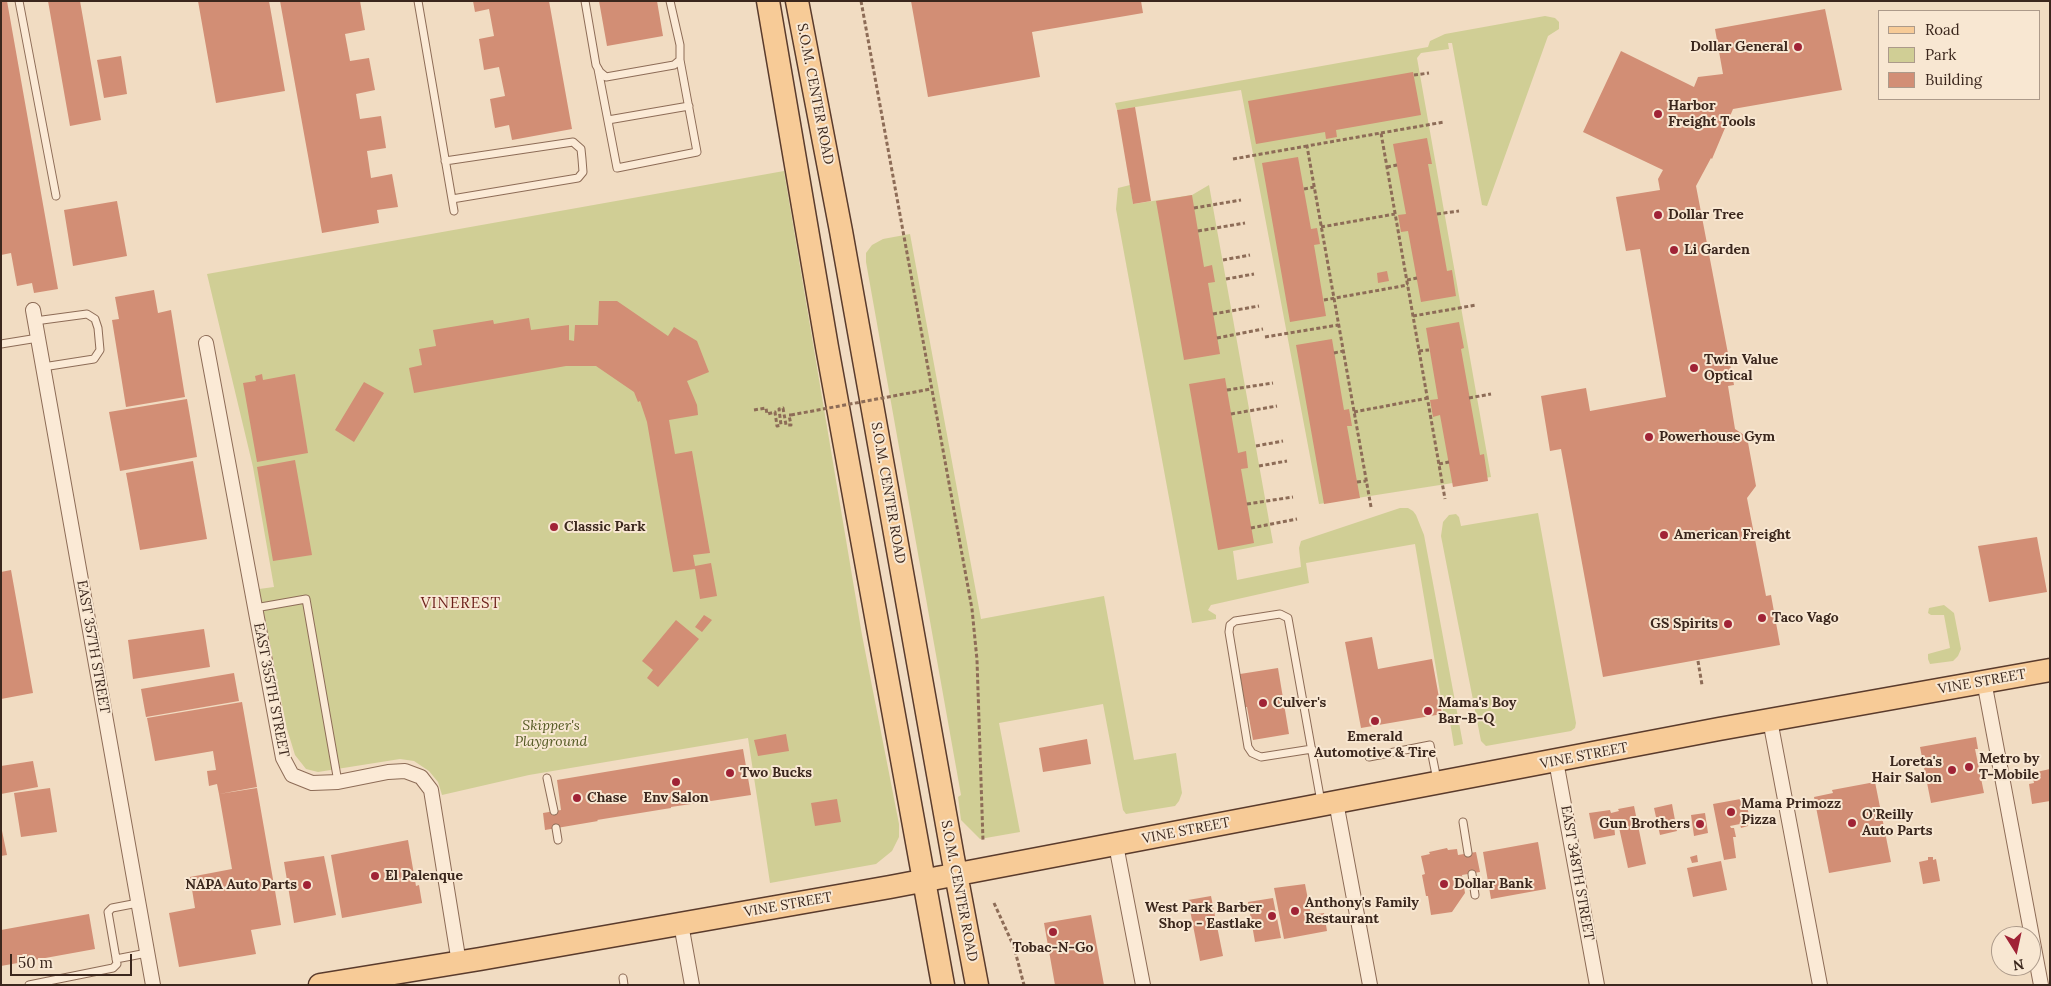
<!DOCTYPE html>
<html>
<head>
<meta charset="utf-8">
<style>
	body { margin:0 }
	#map { position:relative; width:2051px; height:986px; overflow:hidden; background:#f1dcc2; font-family:Lora,serif }
	canvas { display:block }
	.frame { position:absolute; inset:0; border:2px solid #3b271d; pointer-events:none }
	.legend { position:absolute; left:1878px; top:10px; width:162px; height:90px; box-sizing:border-box; background:#f8e7d2; border:1px solid #ac9a8a; margin:0; padding:6px 9px; list-style:none; font-size:15px; color:#3b271d }
	.legend li { display:flex; align-items:center; gap:10px; height:25px }
	.legend b { width:25px; border:1px solid #ac9a8a }
	.north { position:absolute; left:1991px; top:926px; width:50px; height:50px; box-sizing:border-box; background:#f8e7d2; border:1px solid #ac9a8a; border-radius:50%; rotate:170deg; font-size:14px; font-weight:700; line-height:20px; text-align:center; color:#3b271d }
	.north::after { content:''; display:block; margin:auto; width:18px; height:22px; background:#a02336; clip-path:polygon(50% 0,100% 100%,50% 72%,0 100%) }
	.scale { position:absolute; left:10px; top:954px; width:122px; height:22px; box-sizing:border-box; border:2px solid #3b271d; border-top:0; padding-left:6px; font-size:15px; line-height:18px; white-space:nowrap; color:#3b271d; -webkit-text-stroke:4px #f8e7d2; paint-order:stroke }
</style>
</head>
<body>
<div id="map">
<canvas width="2051" height="986"></canvas>
<div class="frame"></div>
<ul class="legend">
<li><b style="height:6px;background:#f7cb97"></b>Road</li>
<li><b style="height:14px;background:#d0ce95"></b>Park</li>
<li><b style="height:14px;background:#d28e75"></b>Building</li>
</ul>
<div class="north">N</div>
<div class="scale">50 m</div>
</div>
<script>
const c = document.querySelector('canvas').getContext('2d');
c.lineJoin = 'round';
function fillPath(path, color) {
  c.fillStyle = color;
  c.fill(path, 'evenodd');
}
function toPath(rows) {
  const path = new Path2D();
  for (const r of rows) {
    path.moveTo(r[0], r[1]);
    for (let i = 2; i < r.length; i += 2) path.lineTo(r[i], r[i + 1]);
  }
  return path;
}
function trace(path, color, width, dash) {
  c.strokeStyle = color;
  c.lineWidth = width;
  c.lineCap = dash ? 'butt' : 'round';
  c.setLineDash(dash || []);
  c.stroke(path);
}
function label(font, color, halo, rows, align = 'center') {
  c.font = font + ' Lora,serif';
  c.lineWidth = 4;
  c.setLineDash([]);
  c.textBaseline = 'middle';
  c.strokeStyle = halo;
  c.fillStyle = color;
  for (const [text, x, y, turn = 0] of rows) {
    c.save();
    c.translate(x, y);
    c.rotate((+turn || 0) * Math.PI / 180);
    c.textAlign = isNaN(turn) ? turn : align;
    if (halo) c.strokeText(text, 0, 0);
    c.fillText(text, 0, 0);
    c.restore();
  }
}
const green = toPath([
	[1545,16,1555,18,1559,22,1559,29,1548,36,1487,206,1482,205,1452,43,1448,43,1449,49,1421,53,1417,58,1491,477,1319,504,1241,90,1117,110,1115,103,1428,47,1430,41,1445,34],
	[784,171,862,635,899,824,899,837,892,851,876,864,770,883,748,738,529,775,442,795,438,782,429,771,414,761,400,759,318,772,306,769,295,755,287,729,259,589,274,587,253,467,207,274],
	[1130,185,1133,204,1192,195,1209,185,1273,543,1233,551,1237,580,1301,567,1299,548,1301,541,1400,508,1408,508,1413,511,1416,515,1424,535,1463,744,1454,746,1449,716,1444,716,1415,544,1306,563,1309,583,1211,605,1208,610,1216,615,1216,619,1192,623,1116,209,1118,188],
	[910,234,981,619,1104,596,1134,760,1176,753,1182,793,1179,801,1175,806,1126,814,1123,810,1103,704,999,723,1020,832,980,839,961,820,958,797,961,795,866,262,866,253,872,245,883,239],
	[1538,513,1576,723,1575,728,1571,731,1486,746,1481,741,1441,536,1443,522,1449,515,1456,514,1459,517,1461,526],
	[1944,605,1954,613,1961,649,1958,656,1953,661,1930,664,1928,659,1928,654,1950,648,1944,615,1931,615,1928,613,1929,608]
]);
const building = toPath([
	[1,1,7,1,58,289,34,293,32,283,17,286,11,253,1,255],
	[48,1,80,1,101,120,70,126],
	[198,1,269,1,285,91,216,103],
	[280,1,360,1,365,30,345,34,350,61,369,58,375,90,356,94,360,119,381,116,386,148,367,151,371,178,392,174,398,207,377,210,379,223,322,233],
	[473,1,549,1,572,129,512,140,509,125,495,128,490,99,505,96,499,67,484,70,479,39,494,36,489,9,475,12],
	[599,1,657,1,663,36,607,46],
	[911,1,1141,1,1143,13,1032,32,1040,77,928,97],
	[1825,9,1842,90,1733,109,1712,159,1711,158,1696,186,1734,385,1728,386,1735,429,1747,437,1756,486,1747,498,1766,596,1771,595,1780,645,1603,677,1561,449,1550,451,1541,396,1586,388,1590,411,1666,397,1640,249,1626,251,1616,197,1660,190,1658,179,1663,170,1583,132,1621,51,1694,87,1698,77,1723,74,1715,29],
	[121,56,127,94,104,98,97,60],
	[1413,72,1421,115,1336,130,1337,137,1326,139,1325,132,1256,144,1248,101],
	[1135,107,1151,201,1133,204,1117,110],
	[1427,138,1432,164,1428,164,1447,271,1452,270,1456,296,1421,302,1408,231,1401,232,1398,215,1406,214,1393,144],
	[1298,157,1311,229,1317,228,1320,244,1314,245,1326,316,1290,322,1262,163],
	[1192,195,1204,267,1212,265,1215,282,1208,283,1220,354,1184,360,1156,201],
	[117,201,127,256,73,266,64,210],
	[1387,271,1389,281,1378,283,1377,273],
	[154,290,158,313,171,310,185,397,126,407,112,320,119,319,115,297],
	[599,301,617,301,668,336,674,327,697,341,709,372,687,381,697,405,698,415,669,420,675,454,692,451,710,553,693,555,695,566,711,563,717,596,700,599,695,569,673,572,647,422,640,401,638,402,634,392,596,366,566,366,414,393,409,368,422,365,419,349,436,346,433,330,493,320,494,324,529,318,531,330,569,325,569,340,574,341,575,325,598,325],
	[1459,322,1464,348,1461,349,1480,455,1484,454,1488,481,1453,487,1440,415,1433,417,1430,400,1438,399,1426,328],
	[1332,339,1344,410,1349,409,1352,426,1347,426,1360,498,1324,504,1296,345],
	[262,374,263,380,295,374,308,453,257,462,243,383,256,381,255,376],
	[1225,378,1238,453,1246,451,1248,468,1241,469,1254,543,1218,550,1189,384],
	[364,382,384,393,354,442,335,430],
	[187,399,197,457,120,471,109,412],
	[295,460,312,555,273,561,257,467],
	[193,461,207,539,140,550,126,473],
	[2037,537,2047,592,1989,602,1978,546],
	[11,570,33,693,1,699,1,572],
	[704,615,712,620,702,632,695,627],
	[676,620,699,639,658,687,647,678,653,670,642,661],
	[204,629,210,667,133,679,128,640],
	[1372,637,1378,669,1432,659,1442,714,1361,728,1345,642],
	[1278,668,1289,734,1253,740,1247,707,1243,707,1241,699,1244,699,1240,674],
	[234,673,239,701,146,717,141,689],
	[242,702,257,787,219,794,217,784,209,786,207,771,216,770,213,751,155,761,147,718],
	[786,734,789,751,758,756,754,740],
	[1976,737,1978,749,1975,749,1984,793,1931,803,1920,747],
	[1087,739,1091,764,1043,772,1039,748],
	[743,749,751,795,671,807,671,808,597,820,598,821,545,830,543,813,561,810,557,780],
	[33,761,38,787,1,794,1,766],
	[2050,769,2050,801,2032,804,2029,784,2034,783,2032,773],
	[1875,782,1891,862,1829,873,1814,797,1833,793,1832,790],
	[50,788,57,832,21,837,14,793],
	[257,788,281,925,251,930,256,954,179,967,169,913,195,908,190,877,232,869,219,794],
	[1746,798,1750,823,1747,823,1748,826,1741,828,1740,824,1730,826,1731,828,1734,828,1736,837,1733,837,1736,858,1724,860,1713,804],
	[837,799,841,822,815,826,811,803],
	[1672,804,1677,831,1660,835,1654,808],
	[1634,806,1646,864,1628,868,1618,823,1614,824,1615,835,1594,839,1589,813,1610,810,1611,813,1619,811,1618,809],
	[1705,813,1708,833,1694,836,1691,815],
	[1,826,7,855,1,856],
	[1916,829,1918,835,1909,837,1909,830],
	[408,840,416,886,419,885,422,903,342,918,331,855],
	[1538,842,1546,889,1491,899,1483,852],
	[1447,848,1448,850,1457,849,1458,855,1476,852,1480,872,1462,875,1465,893,1452,912,1431,915,1428,896,1426,896,1422,875,1425,874,1421,856,1430,854,1429,852],
	[1697,855,1698,862,1692,863,1690,857],
	[324,856,336,915,294,923,284,862],
	[1928,857,1933,857,1933,860,1936,859,1940,881,1923,884,1919,862,1928,860],
	[1721,861,1727,890,1693,897,1687,868],
	[1305,884,1311,915,1324,913,1327,931,1284,939,1274,888],
	[1211,896,1223,956,1200,961,1188,900],
	[1273,898,1281,938,1255,942,1248,902],
	[89,914,95,949,1,966,1,930],
	[1091,915,1104,985,1055,985,1044,923]
]);
const path = toPath([
	[861,1,972,609,977,660,983,841],
	[1414,75,1429,73],
	[1381,133,1444,122],
	[1233,159,1307,146],
	[1387,167,1397,165],
	[1304,189,1314,187],
	[1194,208,1241,200],
	[1437,214,1459,211],
	[1321,227,1395,214],
	[1198,231,1245,223],
	[1223,260,1250,255],
	[1226,279,1254,274],
	[1407,280,1417,278],
	[1324,300,1408,285],
	[1213,314,1259,306],
	[1413,316,1476,305],
	[1265,337,1338,325],
	[1217,338,1263,329],
	[1419,351,1429,350],
	[1334,353,1343,351],
	[1227,390,1273,383],
	[1469,398,1491,394],
	[754,410,766,408,767,414,775,412,777,426,781,425,779,409,783,408,786,425,791,425,789,415,791,415],
	[1354,412,1428,398],
	[1231,414,1277,406],
	[1256,446,1283,441],
	[1439,464,1449,462],
	[1259,466,1287,461],
	[1357,482,1366,481],
	[1247,504,1293,497],
	[1371,507,1307,146,1381,133,1445,499],
	[1251,528,1297,519],
	[1698,661,1702,685],
	[994,903,1014,947,1024,985]
]);
const lane = toPath([
	[19,1,56,196],
	[418,1,454,211],
	[585,1,596,65,600,72,606,77,674,65,680,60,680,45,670,1],
	[598,69,617,168,697,152,680,60],
	[608,120,689,106],
	[445,161,573,142,581,149,582,159,583,172,578,178,452,199],
	[35,321,87,314,95,319,98,328,100,350,94,359,43,367],
	[1,344,38,338],
	[255,608,306,599,338,782],
	[1312,749,1261,757,1252,753,1248,747,1229,632,1230,625,1235,621,1280,614,1288,618,1321,802],
	[1369,757,1430,745,1437,780],
	[547,778,554,811],
	[1463,822,1468,853],
	[556,828,558,840],
	[1472,874,1475,895],
	[116,959,147,953],
	[623,978,624,985],
	[29,985,113,968,117,964,108,912,112,908,138,903]
]);
const street = toPath([
	[33,310,153,985],
	[206,343,283,758,292,775,312,783,338,782,388,772,405,771,421,777,431,790,459,963],
	[1984,681,2041,985],
	[1770,720,1820,985],
	[1556,761,1597,985],
	[1336,802,1370,985],
	[1116,845,1143,985],
	[681,924,692,985]
]);
const primary = toPath([
	[768,1,827,347,943,985],
	[797,1,841,231,953,858,977,985],
	[320,985,480,959,890,887,1719,729,2050,670]
]);
const pathBridge = toPath([
	[791,415,931,389]
]);
const markers = [
	[1798,47,5,"#a02336"],
	[1658,114,5,"#a02336"],
	[1658,215,5,"#a02336"],
	[1674,250,5,"#a02336"],
	[1694,368,5,"#a02336"],
	[1649,437,5,"#a02336"],
	[554,527,5,"#a02336"],
	[1664,535,5,"#a02336"],
	[1762,618,5,"#a02336"],
	[1728,624,5,"#a02336"],
	[1263,703,5,"#a02336"],
	[1428,711,5,"#a02336"],
	[1375,721,5,"#a02336"],
	[1969,767,5,"#a02336"],
	[1952,770,5,"#a02336"],
	[730,773,5,"#a02336"],
	[676,782,5,"#a02336"],
	[577,798,5,"#a02336"],
	[1731,812,5,"#a02336"],
	[1852,823,5,"#a02336"],
	[1700,824,5,"#a02336"],
	[375,876,5,"#a02336"],
	[1444,884,5,"#a02336"],
	[307,885,5,"#a02336"],
	[1295,911,5,"#a02336"],
	[1272,916,5,"#a02336"],
	[1053,932,5,"#a02336"]
];
const poiNames = [
	["Dollar General",1788,47,"right"],
	["Harbor",1668,106],
	["Freight Tools",1668,122],
	["Dollar Tree",1668,215],
	["Li Garden",1684,250],
	["Twin Value",1704,360],
	["Optical",1704,376],
	["Powerhouse Gym",1659,437],
	["Classic Park",564,527],
	["American Freight",1674,535],
	["Taco Vago",1772,618],
	["GS Spirits",1718,624,"right"],
	["Culver's",1273,703],
	["Mama's Boy",1438,703],
	["Bar-B-Q",1438,719],
	["Emerald",1375,737,"center"],
	["Automotive & Tire",1375,753,"center"],
	["Metro by",1979,759],
	["T-Mobile",1979,775],
	["Loreta's",1942,762,"right"],
	["Hair Salon",1942,778,"right"],
	["Two Bucks",740,773],
	["Chase",587,798],
	["Env Salon",676,798,"center"],
	["Mama Primozz",1741,804],
	["Pizza",1741,820],
	["O'Reilly",1862,815],
	["Auto Parts",1862,831],
	["Gun Brothers",1690,824,"right"],
	["El Palenque",385,876],
	["Dollar Bank",1454,884],
	["NAPA Auto Parts",297,885,"right"],
	["Anthony's Family",1305,903],
	["Restaurant",1305,919],
	["West Park Barber",1262,908,"right"],
	["Shop - Eastlake",1262,924,"right"],
	["Tobac-N-Go",1053,948,"center"]
];
const streetNames = [
	["S.O.M. CENTER ROAD",815,94,79],
	["S.O.M. CENTER ROAD",888,493,80],
	["EAST 357TH STREET",93,647,80],
	["VINE STREET",1982,682,-10],
	["EAST 355TH STREET",271,690,79],
	["VINE STREET",1584,756,-11],
	["VINE STREET",1186,831,-11],
	["EAST 348TH STREET",1577,873,80],
	["S.O.M. CENTER ROAD",959,891,79],
	["VINE STREET",788,905,-10]
];
const parkNames = [
	["Skipper's",551,726],
	["Playground",551,742]
];
const neighbourhoodNames = [
	["VINEREST",461,604]
];
fillPath(green, '#d0ce95');
fillPath(building, '#d28e75');
trace(lane, '#8d6c57', 9);
trace(street, '#8d6c57', 16);
trace(primary, '#5a3b2c', 25);
trace(path, '#8d6c57', 3, [4, 2.5]);
trace(lane, '#fbead6', 7);
trace(street, '#fbead6', 14);
trace(primary, '#f7cb97', 22);
trace(pathBridge, '#8d6c57', 3, [4, 2.5]);
for (const [x, y, r, color] of markers) {
  const dot = new Path2D();
  dot.arc(x, y, r, 0, 2 * Math.PI);
  c.fillStyle = color;
  c.fill(dot);
  trace(dot, '#f8e7d2', 2);
}
label('bold 14px', '#3b271d', '#f8e7d2', poiNames, 'left');
label('14px', '#3b271d', '#f8e7d2', streetNames);
label('italic 14px', '#535922', '#f8e7d2', parkNames);
c.letterSpacing = '1px';
label('15px', '#6b1e19', '#f8e7d2', neighbourhoodNames);
c.letterSpacing = '0px';
</script>
</body>
</html>
